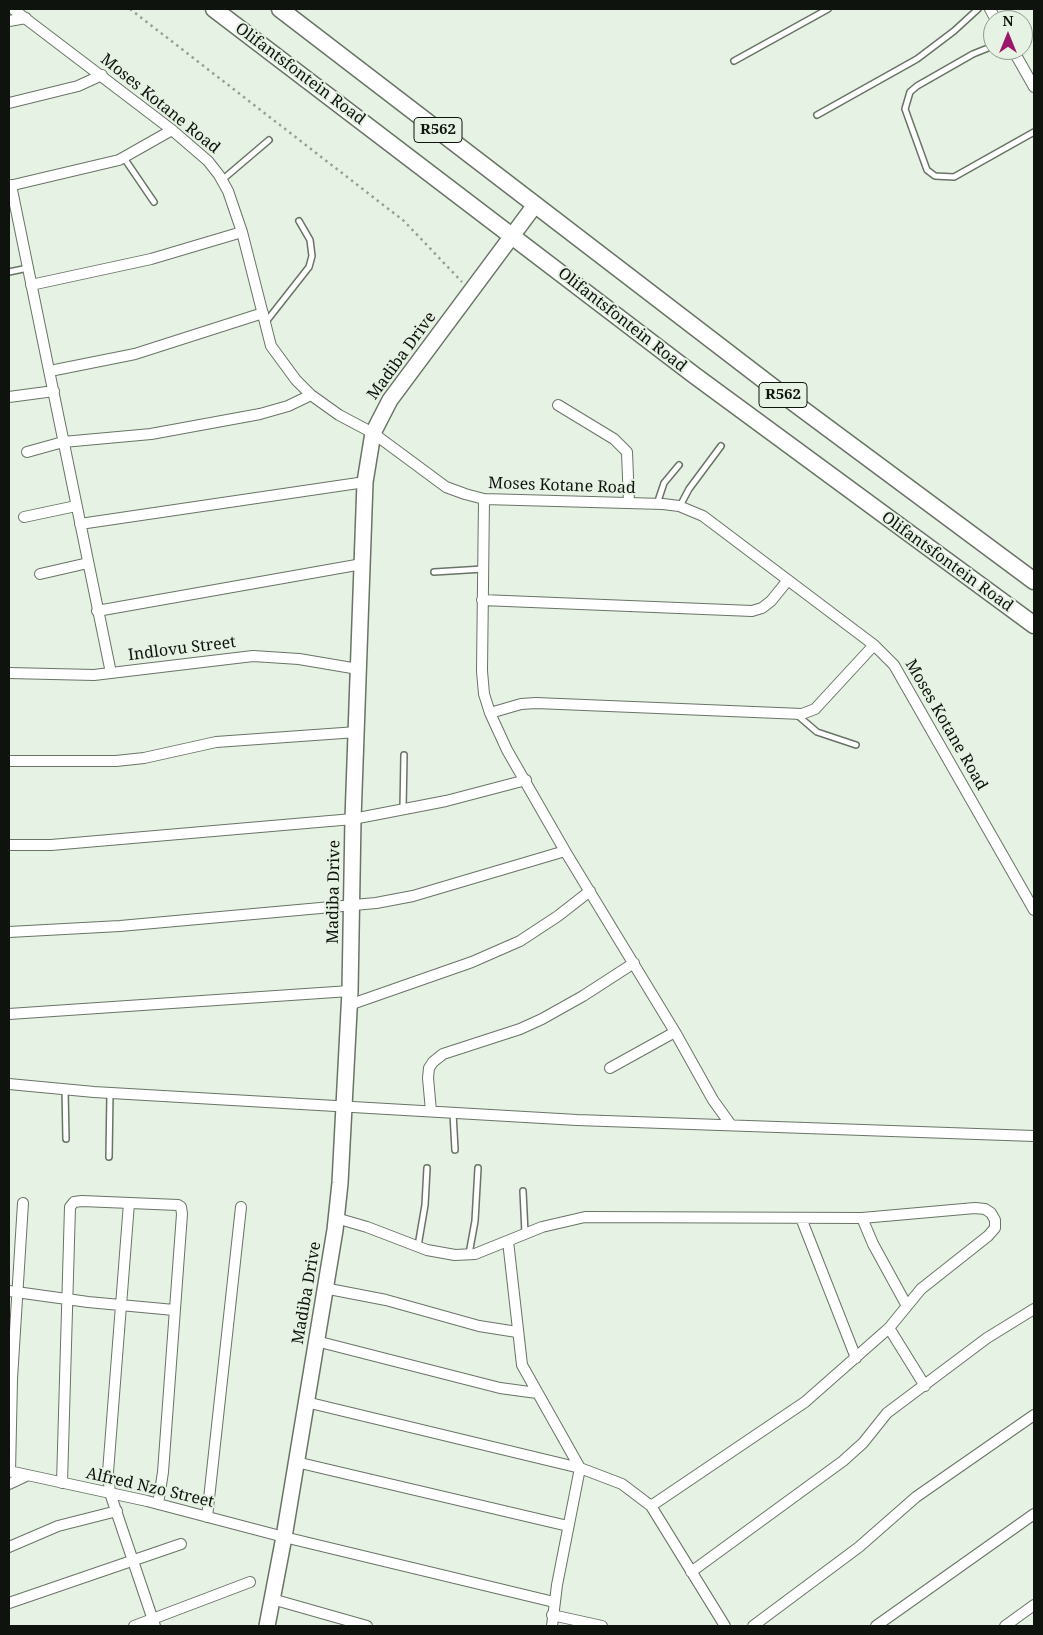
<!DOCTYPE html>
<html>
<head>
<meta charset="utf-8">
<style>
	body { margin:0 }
	#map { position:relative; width:1043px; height:1635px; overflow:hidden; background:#e6f2e3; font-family:"Noto Serif",serif }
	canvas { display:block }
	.frame { position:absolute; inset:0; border:10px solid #0f130e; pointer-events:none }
	.north { position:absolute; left:983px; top:10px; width:50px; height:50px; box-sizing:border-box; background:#e6f2e3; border:1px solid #90998e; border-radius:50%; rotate:0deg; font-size:14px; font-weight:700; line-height:20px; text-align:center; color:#0f130e }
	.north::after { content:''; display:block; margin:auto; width:18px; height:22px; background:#9c1769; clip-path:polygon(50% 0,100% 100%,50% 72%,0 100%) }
</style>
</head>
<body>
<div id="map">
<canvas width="1043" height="1635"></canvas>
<div class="frame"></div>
<div class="north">N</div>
</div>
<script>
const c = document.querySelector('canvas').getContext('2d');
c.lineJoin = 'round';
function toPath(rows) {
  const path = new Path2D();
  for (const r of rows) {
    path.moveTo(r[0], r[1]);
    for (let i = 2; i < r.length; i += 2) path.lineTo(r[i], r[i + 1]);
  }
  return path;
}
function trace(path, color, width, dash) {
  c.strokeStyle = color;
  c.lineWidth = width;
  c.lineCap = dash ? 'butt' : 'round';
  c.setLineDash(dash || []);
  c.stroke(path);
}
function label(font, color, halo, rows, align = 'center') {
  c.font = font + ' "Noto Serif",serif';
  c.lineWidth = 4;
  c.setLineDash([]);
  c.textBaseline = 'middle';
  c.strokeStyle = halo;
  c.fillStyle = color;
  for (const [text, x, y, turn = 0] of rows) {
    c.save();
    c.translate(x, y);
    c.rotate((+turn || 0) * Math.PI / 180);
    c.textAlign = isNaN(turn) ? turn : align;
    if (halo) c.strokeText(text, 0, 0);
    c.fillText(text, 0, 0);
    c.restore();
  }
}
const path = toPath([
	[130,9,404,221,462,282]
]);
const lane = toPath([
	[993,46,973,54,917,86,910,92,905,109,927,170,935,176,954,177,1034,132],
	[734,61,828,9],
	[817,115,917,59,954,31,978,9],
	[124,158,154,202],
	[222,180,269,140],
	[9,272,28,268],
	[265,323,309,267,312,256,310,240,299,221],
	[657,504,664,483,679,465],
	[680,506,689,489,721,446],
	[434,572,483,569],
	[796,714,817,732,856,745],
	[403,809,404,755],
	[65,1089,66,1139],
	[453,1113,455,1150],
	[109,1157,110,1093],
	[523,1191,525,1233],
	[418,1246,425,1205,427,1168],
	[469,1254,475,1221,478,1168]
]);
const street = toPath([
	[13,9,172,130,208,161,219,175,228,191,242,232,271,346,296,380,311,395,339,415,373,433,446,487,465,494,484,499,663,504,679,506,703,516,874,645,894,665,1034,910],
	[990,9,996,20],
	[9,21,26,18],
	[1013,50,1034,87],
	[9,103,78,86,102,75],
	[11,185,111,673],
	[9,186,119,160,172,130],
	[31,285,151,259,242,232],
	[50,371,135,354,263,313],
	[9,397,54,391],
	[558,405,614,439,627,452,629,503],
	[27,452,63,442,151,434,260,414,288,406,311,395],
	[484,499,482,671,484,694,490,713,507,750,565,851,675,1032,713,1100,731,1125],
	[24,517,76,506],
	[80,524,365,482],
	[40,574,88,563],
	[482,600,752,611,762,608,771,601,788,580],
	[97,611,362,564],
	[9,673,94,675,253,656,299,659,358,669],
	[490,713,521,704,536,703,802,714,815,709,874,645],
	[9,761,116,761,144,758,216,742,357,732],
	[9,845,51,845,353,819,446,801,526,780],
	[9,932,120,926,376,903,413,896,565,851],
	[349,1005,472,962,520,941,558,916,590,891],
	[9,1014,350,991],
	[610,1068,675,1032],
	[9,1084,94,1092,577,1120,1034,1136],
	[431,1111,428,1078,429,1068,433,1062,443,1054,520,1029,542,1019,583,996,634,963],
	[129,1203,108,1472,110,1493,155,1626],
	[336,1218,367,1227,427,1250,455,1255,475,1254,542,1227,585,1217,862,1218,975,1208,985,1209,991,1213,995,1220,995,1228,988,1236,921,1289,889,1328,805,1402,651,1506],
	[801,1218,856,1358],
	[862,1218,873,1244,907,1306],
	[508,1241,522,1365,580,1468,557,1585,552,1626],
	[324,1288,386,1300,479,1326,517,1332],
	[9,1291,88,1302,174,1310],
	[889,1328,925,1386],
	[316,1341,500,1388,537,1393],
	[306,1402,580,1468,622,1484,651,1506,725,1626],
	[296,1462,568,1526],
	[9,1471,147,1501,284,1537,554,1602],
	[10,1472,12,1379,23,1203],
	[62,1483,70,1207,74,1202,82,1201,178,1205,181,1207,182,1214,163,1472,158,1504],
	[9,1484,26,1476],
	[207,1517,241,1207],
	[9,1547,58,1526,117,1511],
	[691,1572,843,1461,863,1443,887,1413,987,1338,1034,1309],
	[272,1599,367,1626],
	[9,1603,181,1544],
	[552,1615,602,1626],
	[134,1626,250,1582],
	[753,1626,859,1547,916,1497,1034,1415],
	[876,1626,1034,1514],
	[1005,1626,1034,1605]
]);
const secondary = toPath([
	[267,1626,284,1537,335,1230,340,1183,350,991,353,819,365,482,373,433,390,400,535,205]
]);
const primary = toPath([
	[214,9,694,375,1034,625],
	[280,9,782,394,1034,581]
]);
const shields = [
	[438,130,48],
	[783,395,48]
];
const shieldNames = [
	["R562",438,130],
	["R562",783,395]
];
const streetNames = [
	["Olifantsfontein Road",300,74,37],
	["Moses Kotane Road",160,104,39],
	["Olifantsfontein Road",622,320,38],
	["Madiba Drive",402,356,-54],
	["Moses Kotane Road",562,486,2],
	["Olifantsfontein Road",947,562,36],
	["Indlovu Street",182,649,-7],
	["Moses Kotane Road",946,725,60],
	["Madiba Drive",334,892,-89],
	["Madiba Drive",307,1293,-80],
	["Alfred Nzo Street",150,1488,13]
];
trace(lane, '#697467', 8);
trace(street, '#697467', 12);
trace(secondary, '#697467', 18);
trace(primary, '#697467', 19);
trace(path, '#97a094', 2.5, [2.5, 4]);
trace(lane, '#fff', 5);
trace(street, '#fff', 10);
trace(secondary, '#fff', 15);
trace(primary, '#fff', 16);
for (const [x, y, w] of shields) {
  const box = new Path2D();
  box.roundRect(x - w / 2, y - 12.5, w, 25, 4);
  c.fillStyle = '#e6f2e3';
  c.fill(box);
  trace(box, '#0f130e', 1);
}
label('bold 15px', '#0f130e', null, shieldNames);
label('16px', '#0f130e', '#e6f2e3', streetNames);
</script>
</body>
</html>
